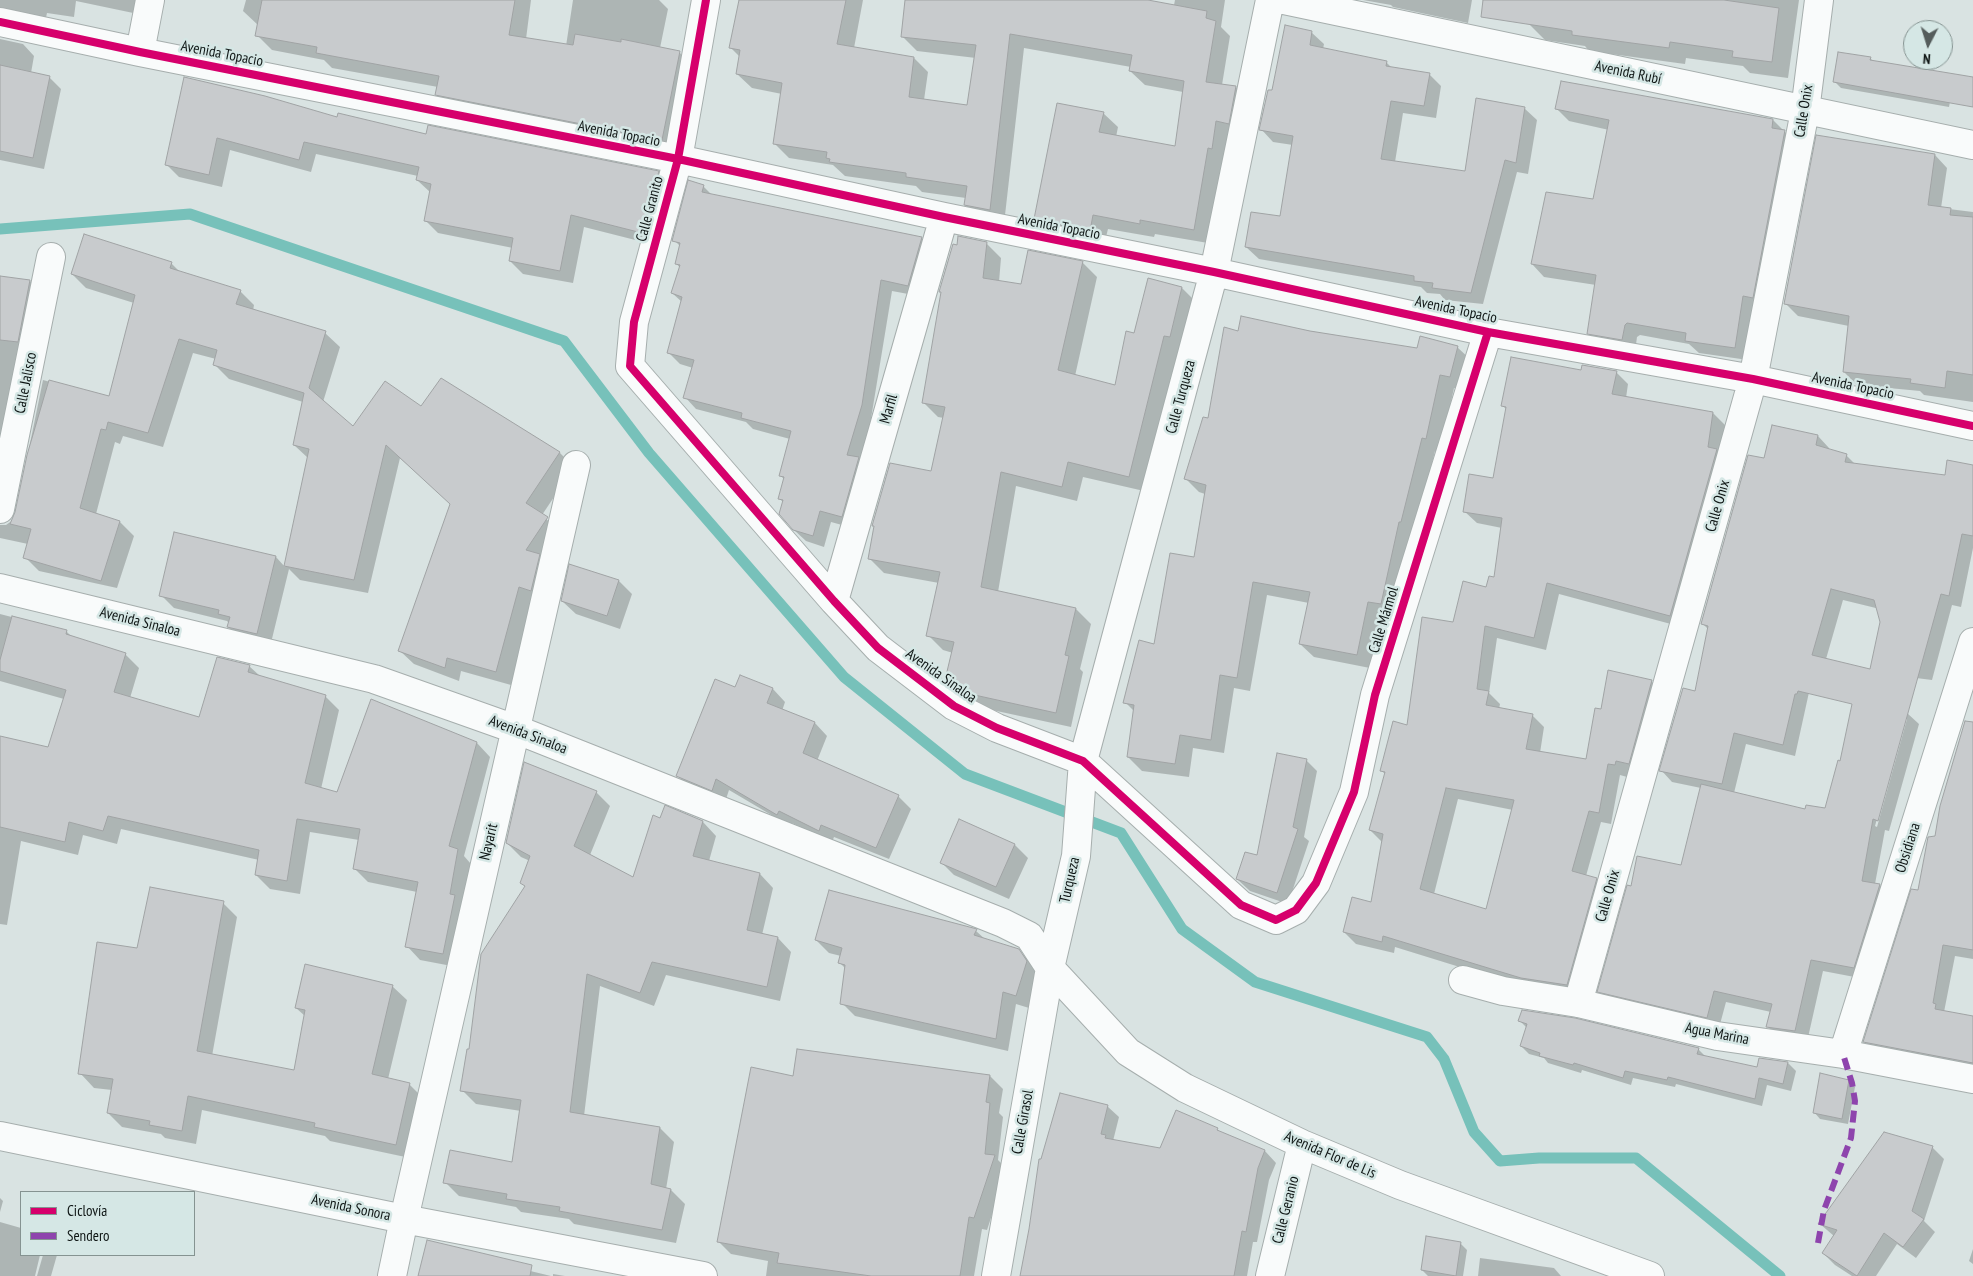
<!DOCTYPE html>
<html>
<head>
<meta charset="utf-8">
<style>
	body { margin:0 }
	#map { position:relative; width:1973px; height:1276px; overflow:hidden; background:#d9e3e2; font-family:"PT Sans Narrow",sans-serif }
	canvas { display:block }
	.legend { position:absolute; left:20px; top:1191px; width:175px; height:65px; box-sizing:border-box; background:#d5e7e5; border:1px solid #859391; margin:0; padding:6px 9px; list-style:none; font-size:15px; color:#0e1514 }
	.legend li { display:flex; align-items:center; gap:10px; height:25px }
	.legend b { width:25px; border:1px solid #859391 }
	.north { position:absolute; left:1903px; top:20px; width:50px; height:50px; box-sizing:border-box; background:#d5e7e5; border:1px solid #859391; border-radius:50%; rotate:185deg; font-size:14px; font-weight:700; line-height:20px; text-align:center; color:#0e1514 }
	.north::after { content:''; display:block; margin:auto; width:18px; height:22px; background:#555d5c; clip-path:polygon(50% 0,100% 100%,50% 72%,0 100%) }
</style>
</head>
<body>
<div id="map">
<canvas width="1973" height="1276"></canvas>
<ul class="legend">
<li><b style="height:6px;background:#d6006c"></b>Ciclovía</li>
<li><b style="height:6px;background:#8e44ad"></b>Sendero</li>
</ul>
<div class="north">N</div>
</div>
<script>
const c = document.querySelector('canvas').getContext('2d');
c.lineJoin = 'round';
function fillPath(path, color) {
  c.fillStyle = color;
  c.fill(path, 'evenodd');
}
function toPath(rows) {
  const path = new Path2D();
  for (const r of rows) {
    path.moveTo(r[0], r[1]);
    for (let i = 2; i < r.length; i += 2) path.lineTo(r[i], r[i + 1]);
  }
  return path;
}
function trace(path, color, width, dash) {
  c.strokeStyle = color;
  c.lineWidth = width;
  c.lineCap = dash ? 'butt' : 'round';
  c.setLineDash(dash || []);
  c.stroke(path);
}
function label(font, color, halo, rows, align = 'center') {
  c.font = font + ' "PT Sans Narrow",sans-serif';
  c.lineWidth = 5;
  c.setLineDash([]);
  c.textBaseline = 'middle';
  c.strokeStyle = halo;
  c.fillStyle = color;
  for (const [text, x, y, turn = 0] of rows) {
    c.save();
    c.translate(x, y);
    c.rotate((+turn || 0) * Math.PI / 180);
    c.textAlign = isNaN(turn) ? turn : align;
    if (halo) c.strokeText(text, 0, 0);
    c.fillText(text, 0, 0);
    c.restore();
  }
}
const shadow = toPath([
	[0,0,141,0,138,14,76,1,74,17,47,13,44,27,0,13],
	[246,0,531,0,526,39,566,46,573,0,659,0,668,9,660,48,679,52,694,67,677,154,451,109,436,94,438,87,332,68,324,60,272,50,257,35,259,26,243,11],
	[740,0,863,0,854,48,914,58,928,72,924,100,968,106,976,58,917,51,902,36,907,0,1144,0,1174,5,1175,0,1225,0,1221,27,1230,36,1222,85,1236,87,1250,102,1226,162,1223,162,1208,243,1155,234,1154,237,1108,229,1104,245,1050,233,1035,219,1103,113,1118,127,1116,137,1176,148,1183,92,1145,85,1130,71,1131,67,1024,48,1004,224,980,219,965,205,966,198,922,192,916,186,845,176,833,165,789,158,774,143,782,94,752,88,737,74,740,57,731,48],
	[1363,0,1472,0,1468,23,1393,7,1391,5],
	[1533,0,1799,0,1788,78,1750,73,1743,66,1686,58,1685,64,1589,51,1585,46,1545,40,1529,24],
	[1311,32,1324,44,1323,49,1386,62,1393,69,1429,74,1441,86,1436,118,1403,113,1395,162,1466,173,1524,108,1537,120,1528,174,1517,172,1483,304,1445,300,1440,294,1427,293,1421,287,1259,259,1246,247,1281,218,1293,145,1273,142,1261,129,1273,92],
	[0,39,23,44,34,56,31,73,49,77,61,89,44,169,0,160],
	[1870,58,1874,62,1954,80,1949,107,1841,88,1834,81],
	[185,79,338,118,427,135,658,172,671,185,655,245,584,227,573,283,523,274,510,261,513,248,438,233,425,220,431,193,417,180,418,176,316,154,311,172,230,150,222,187,179,177,166,164],
	[1562,83,1773,120,1797,144,1748,360,1699,353,1689,344,1640,335,1637,337,1635,352,1601,346,1588,333,1596,285,1544,277,1532,264,1594,201,1609,130,1569,121,1557,109],
	[1817,136,1935,155,1947,168,1941,208,1973,212,1973,402,1924,395,1920,391,1857,385,1844,372,1849,326,1798,316,1785,303],
	[703,186,712,195,921,238,933,250,919,296,892,291,853,528,831,522,824,547,806,541,794,530,784,503,779,498,785,480,780,475,790,439,753,429,746,422,696,409,685,397,693,368,680,364,669,353,682,302,672,293,680,268,676,263,681,247,674,240],
	[986,243,1001,258,999,282,1022,285,1082,262,1097,277,1075,376,1116,386,1134,334,1149,280,1182,288,1197,303,1144,491,1083,477,1077,501,1016,486,998,592,1076,609,1091,624,1080,669,1083,672,1071,727,978,707,962,695,947,679,953,653,943,650,928,635,939,583,884,573,869,558,875,527,873,525,932,472,944,418,938,417,923,402,942,294,940,291,958,246],
	[171,263,181,273,240,291,254,305,253,311,325,333,340,347,323,402,354,428,422,408,441,379,560,453,574,467,542,515,561,533,533,601,511,685,461,671,459,681,414,664,399,650,452,505,400,458,368,593,300,580,289,569,270,647,241,640,228,627,229,623,227,621,174,608,161,595,276,557,285,567,308,458,294,445,303,402,229,379,215,365,216,359,193,353,163,447,123,436,120,444,115,442,96,514,120,522,134,536,117,588,39,571,25,557,28,544,0,538,0,525,6,525,13,520,16,512,43,380,110,398,134,303,86,288,72,274],
	[0,278,30,281,44,295,0,513],
	[1282,326,1417,350,1457,347,1471,360,1463,390,1454,388,1440,452,1435,451,1395,617,1381,615,1370,668,1314,657,1300,644,1309,603,1267,595,1250,691,1234,688,1224,753,1193,748,1189,777,1142,771,1128,757,1135,712,1125,702,1155,646,1195,558,1205,494,1199,492,1185,478,1209,420,1239,332],
	[1582,372,1616,372,1628,384,1626,398,1713,413,1725,425,1721,454,1682,627,1559,594,1546,650,1497,638,1489,693,1500,704,1499,709,1532,715,1544,727,1540,753,1587,761,1602,711,1609,671,1652,682,1664,694,1641,776,1628,773,1627,777,1620,775,1611,824,1601,822,1586,876,1596,879,1608,891,1579,997,1534,990,1395,947,1394,953,1356,944,1344,932,1372,903,1383,843,1370,830,1385,774,1382,771,1408,727,1454,623,1495,578,1502,528,1477,523,1464,511,1494,480,1507,410,1503,406],
	[1458,799,1513,810,1487,910,1434,894],
	[1818,436,1829,448,1829,450,1846,455,1856,465,1946,477,1973,466,1973,548,1961,607,1952,605,1932,680,1884,674,1884,610,1843,600,1824,666,1815,665,1795,756,1746,744,1734,793,1806,811,1826,809,1841,762,1907,713,1919,724,1889,831,1885,830,1875,884,1880,885,1891,896,1865,979,1823,971,1807,1042,1779,1038,1768,1027,1771,1012,1726,1002,1719,1028,1610,1003,1599,991,1632,888,1682,867,1701,788,1672,782,1661,770,1696,693,1709,630,1702,623,1765,459],
	[1905,719,1907,719,1877,827,1875,826],
	[619,581,632,594,620,629,576,614,562,601],
	[0,614,66,631,72,637,125,654,139,668,130,698,200,718,249,666,260,676,325,696,339,710,321,789,338,794,477,743,490,757,464,856,471,864,457,967,420,960,407,946,417,892,368,882,354,868,359,840,310,832,300,894,270,889,256,875,259,860,121,829,117,844,83,835,78,855,21,841,7,925,0,924,0,737,49,748,64,699,0,681],
	[741,676,773,689,785,702,782,711,815,723,827,736,817,761,898,796,911,809,889,859,834,837,832,842,792,823,790,826,729,790,725,802,690,789,678,776,736,689],
	[1973,731,1973,959,1955,956,1944,1012,1973,1017,1973,1072,1876,1053,1865,1042,1919,892],
	[1306,760,1317,771,1304,837,1309,841,1288,904,1250,891,1238,880,1246,854,1258,856],
	[596,792,610,806,590,855,634,879,661,819,703,822,716,836,709,861,760,874,773,888,762,935,778,938,791,952,780,1001,666,975,654,1006,600,986,584,1116,660,1128,674,1142,666,1189,671,1190,685,1204,676,1243,574,1224,569,1219,521,1212,516,1207,459,1196,445,1182,513,1164,521,1111,476,1104,462,1090,470,1050,526,887,530,861,521,857,507,843],
	[1015,845,1028,858,1009,899,954,875,941,862],
	[223,903,237,917,212,1056,295,1071,305,1016,296,1008,392,986,407,1000,388,1079,409,1084,423,1098,410,1158,330,1141,325,1136,202,1110,196,1144,165,1138,161,1134,122,1127,108,1113,112,1090,94,1088,80,1073,138,949],
	[976,931,986,940,1018,950,1032,964,1039,975,1029,1008,1016,1004,1008,1051,855,1016,842,1003,846,969,840,963,841,956,829,953,816,940],
	[1519,1020,1698,1049,1706,1057,1758,1069,1788,1063,1796,1071,1791,1091,1767,1085,1762,1106,1676,1084,1675,1087,1633,1078,1631,1085,1582,1070,1581,1073,1548,1063,1544,1058,1529,1054,1521,1046,1527,1028],
	[990,1076,1003,1089,999,1113,1003,1117,998,1160,1007,1169,987,1230,982,1229,974,1276,766,1276,768,1261,731,1254,718,1241,794,1078],
	[1848,1081,1855,1087,1848,1124,1820,1119,1814,1112],
	[1107,1106,1119,1117,1113,1141,1161,1149,1217,1129,1221,1133,1265,1151,1276,1163,1269,1180,1257,1242,1253,1242,1247,1276,1021,1276],
	[1932,1147,1944,1159,1924,1221,1935,1232,1916,1258,1897,1244,1876,1276,1852,1276,1835,1265,1823,1253,1834,1236,1820,1224],
	[0,1198,3,1201,0,1212],
	[0,1222,21,1228,21,1255,40,1255,35,1276,0,1276],
	[1460,1243,1467,1250,1463,1276,1428,1276,1422,1270],
	[1973,1249,1973,1264,1969,1261],
	[43,1255,57,1255,51,1276,37,1276],
	[1480,1258,1554,1268,1561,1276,1478,1276],
	[489,1261,551,1276,420,1276],
	[553,1274,565,1276,553,1276]
]);
const stream = toPath([
	[0,229,190,214,564,341,649,453,844,677,965,774,1121,833,1182,929,1255,982,1427,1037,1444,1059,1474,1132,1500,1161,1539,1158,1636,1158,1780,1276]
]);
const building = toPath([
	[262,0,515,0,509,35,573,45,575,34,621,42,621,39,680,51,662,140,435,95,439,76,316,53,317,47,255,36,262,0],
	[739,0,846,0,837,44,914,57,909,97,967,105,976,45,901,37,905,0,1148,0,1207,11,1206,18,1216,21,1206,82,1236,86,1229,124,1216,121,1212,149,1208,148,1194,230,1140,220,1140,224,1093,215,1090,231,1034,219,1057,103,1104,112,1099,132,1175,146,1184,81,1129,71,1132,55,1010,34,990,210,964,205,967,186,906,177,906,173,829,162,830,159,826,158,827,152,773,144,782,83,736,74,740,50,729,48,739,0],
	[1483,0,1724,0,1779,8,1772,62,1732,57,1733,51,1670,42,1669,48,1572,35,1572,31,1481,17,1483,0],
	[1285,25,1312,31,1310,45,1387,61,1386,66,1430,73,1424,106,1391,101,1381,159,1465,171,1476,98,1525,107,1516,163,1505,160,1471,293,1432,288,1433,283,1414,281,1414,276,1245,247,1251,212,1280,216,1293,136,1259,130,1268,90,1272,90,1285,25],
	[1838,52,1871,57,1870,60,1973,77,1973,107,1833,82,1838,52],
	[0,65,50,76,33,158,0,151,0,65],
	[184,77,265,96,337,117,338,113,426,134,428,125,659,171,642,233,571,215,560,271,509,261,513,238,424,221,431,184,416,180,419,167,304,142,299,160,217,138,209,175,165,165,184,77],
	[1561,81,1773,119,1772,128,1785,130,1753,298,1743,296,1735,348,1685,341,1686,333,1627,323,1625,325,1622,340,1587,334,1596,275,1531,264,1546,192,1593,199,1609,120,1555,109,1561,81],
	[1816,135,1935,154,1928,205,1951,208,1950,215,1973,217,1973,375,1947,371,1945,388,1910,383,1911,379,1843,372,1849,316,1784,304,1816,135],
	[688,180,704,185,702,192,922,237,908,286,881,280,862,405,847,455,859,457,842,517,820,511,813,536,793,530,779,514,783,500,778,499,784,477,779,476,791,431,741,418,742,413,683,398,694,360,667,353,682,297,671,293,680,265,675,264,680,243,672,241,688,180],
	[84,234,172,262,170,268,241,290,236,304,326,331,309,388,353,426,385,381,421,406,441,378,560,452,526,503,548,517,526,550,540,554,531,591,519,587,496,672,447,658,445,668,398,651,450,504,386,445,354,580,284,566,309,449,293,445,304,393,213,365,217,350,179,339,148,433,108,422,106,430,101,429,80,508,120,521,101,581,23,558,31,529,10,524,15,512,27,455,49,380,109,396,135,295,71,274,84,234],
	[958,236,987,242,983,278,1021,284,1028,250,1083,261,1058,370,1115,385,1126,331,1134,333,1148,278,1182,287,1170,337,1164,336,1129,477,1068,462,1062,487,1001,472,981,587,1076,608,1065,655,1069,656,1056,713,961,692,945,680,954,642,926,636,940,572,868,559,874,526,872,526,890,463,931,471,945,407,922,403,941,292,939,292,953,244,957,245,958,236],
	[0,276,30,280,18,342,0,340,0,276],
	[1241,316,1310,331,1417,348,1420,336,1458,346,1450,377,1440,375,1426,439,1422,438,1401,522,1399,522,1381,604,1368,602,1357,655,1299,644,1310,592,1253,582,1237,678,1220,675,1211,740,1180,735,1175,764,1127,757,1134,705,1123,703,1139,640,1154,644,1170,553,1194,557,1206,485,1184,479,1203,417,1208,418,1224,327,1238,331,1241,316],
	[1511,357,1581,370,1582,365,1617,371,1612,394,1713,412,1708,447,1717,449,1670,616,1547,583,1534,638,1485,626,1477,689,1489,691,1486,705,1533,714,1526,749,1586,759,1595,708,1601,709,1608,670,1652,680,1629,764,1616,761,1615,765,1608,764,1599,813,1589,811,1572,871,1597,878,1567,985,1521,978,1383,936,1382,942,1343,932,1352,897,1371,902,1383,834,1369,830,1385,772,1380,771,1393,721,1407,725,1422,617,1453,622,1463,581,1486,587,1489,576,1494,577,1502,518,1463,512,1469,474,1493,478,1506,407,1501,406,1511,357],
	[1446,788,1514,800,1486,909,1420,889,1446,788],
	[1772,425,1818,435,1816,445,1847,454,1845,462,1945,475,1947,460,1973,465,1973,536,1962,534,1949,596,1941,594,1878,821,1873,819,1862,881,1880,884,1854,968,1811,960,1795,1031,1766,1027,1772,1004,1714,991,1707,1018,1597,992,1627,885,1631,886,1637,856,1681,865,1701,784,1805,809,1806,805,1825,808,1838,760,1840,761,1852,704,1798,691,1797,694,1795,694,1783,745,1734,733,1722,784,1659,771,1683,688,1695,691,1708,626,1701,624,1748,455,1764,458,1772,425],
	[1831,589,1874,600,1880,622,1870,669,1812,655,1831,589],
	[174,532,276,556,257,634,227,627,230,617,218,614,219,610,159,596,174,532],
	[569,564,619,580,607,616,561,601,569,564],
	[12,616,67,630,66,634,126,653,114,692,199,717,217,657,250,665,248,672,326,695,305,783,337,792,371,699,477,742,449,846,458,849,450,894,455,895,443,954,405,947,418,882,353,869,360,829,297,819,287,881,255,875,259,850,108,816,103,831,69,822,65,842,0,827,0,736,48,747,66,690,0,671,0,660,12,616],
	[740,675,773,688,767,703,815,722,803,753,899,795,876,848,821,825,819,831,779,811,777,815,716,779,712,791,676,776,715,679,735,687,740,675],
	[1965,721,1973,722,1973,950,1943,945,1933,1003,1936,1004,1935,1009,1973,1016,1973,1063,1863,1042,1911,889,1918,890,1928,837,1935,836,1940,806,1965,721],
	[1277,753,1307,759,1293,827,1298,829,1277,893,1236,879,1245,852,1257,855,1277,753],
	[524,762,597,791,574,846,633,877,653,815,660,818,665,805,703,821,693,856,760,873,747,930,778,937,767,987,652,962,640,993,587,974,570,1112,660,1127,651,1184,671,1189,662,1230,559,1211,560,1207,506,1199,507,1194,443,1183,450,1150,512,1162,521,1100,460,1091,467,1049,469,1049,481,954,525,886,520,883,530,856,506,843,524,762],
	[959,819,1015,844,996,887,940,863,959,819],
	[150,887,224,901,197,1051,294,1070,305,1010,295,1008,305,964,393,985,372,1074,410,1083,396,1145,314,1127,315,1123,188,1096,182,1131,149,1125,150,1121,107,1113,113,1079,78,1074,97,942,137,948,150,887],
	[829,890,977,929,974,935,1019,949,1027,961,1016,996,1003,992,996,1039,840,1004,845,965,838,963,842,948,815,940,829,890],
	[1522,1010,1575,1018,1699,1048,1697,1054,1757,1067,1759,1058,1788,1062,1783,1084,1759,1078,1755,1099,1668,1077,1667,1080,1625,1071,1623,1078,1574,1063,1573,1065,1539,1056,1540,1053,1520,1046,1527,1024,1518,1021,1522,1010],
	[797,1049,990,1075,986,1102,990,1103,985,1154,995,1155,974,1218,969,1217,960,1276,871,1276,777,1263,779,1253,717,1242,751,1067,793,1076,797,1049],
	[1820,1073,1849,1080,1842,1119,1813,1113,1820,1073],
	[1060,1093,1108,1105,1101,1134,1106,1135,1105,1138,1160,1148,1176,1110,1218,1128,1217,1130,1265,1150,1258,1168,1246,1232,1242,1231,1234,1276,1020,1276,1029,1229,1039,1159,1041,1159,1060,1093],
	[1884,1132,1933,1146,1912,1211,1924,1219,1903,1247,1884,1233,1857,1276,1822,1253,1837,1230,1818,1224,1884,1132],
	[1426,1236,1461,1242,1456,1276,1421,1270,1426,1236],
	[427,1240,532,1265,530,1276,418,1276,427,1240]
]);
const minor = toPath([
	[706,0,678,159,634,322,630,366,834,601,878,648,954,706,997,728,1083,761,1241,905,1276,920,1296,910,1316,883,1354,792,1375,695,1488,332],
	[1284,0,1973,145],
	[0,22,140,52,678,159,944,217,1214,272,1488,332,1753,379,1973,426],
	[140,52,150,0],
	[0,509,51,257],
	[0,588,374,679,515,729,1003,923,1029,936,1050,968,1128,1052,1185,1088,1302,1144,1400,1185,1650,1276],
	[834,601,944,217],
	[1463,980,1503,991,1578,1003,1717,1036,1843,1054,1973,1079],
	[1578,1003,1753,379,1805,111,1819,0],
	[1843,1054,1973,642],
	[0,1136,404,1219,703,1276],
	[392,1276,404,1219,576,465],
	[996,1276,1050,968,1076,856,1083,761,1214,272,1270,0],
	[1270,1276,1302,1144]
]);
const quiet = toPath([
	[1818,1243,1824,1210,1851,1138,1855,1101,1852,1083,1843,1054]
]);
const cycleway = toPath([
	[706,0,678,159,634,322,630,366,834,601,878,648,954,706,997,728,1083,761,1241,905,1276,920,1296,910,1316,883,1354,792,1375,695,1488,332],
	[0,22,140,52,678,159,944,217,1214,272,1488,332,1753,379,1973,426]
]);
const streetNames = [
	["Avenida Topacio",222,54,11],
	["Avenida Rubí",1628,73,12],
	["Calle Onix",1804,111,-81],
	["Avenida Topacio",619,134,11],
	["Calle Granito",650,209,-75],
	["Avenida Topacio",1059,227,11],
	["Avenida Topacio",1456,310,12],
	["Calle Jalisco",26,383,-79],
	["Avenida Topacio",1853,386,12],
	["Calle Turqueza",1181,397,-75],
	["Marfil",889,409,-74],
	["Calle Onix",1718,506,-74],
	["Calle Mármol",1384,620,-73],
	["Avenida Sinaloa",140,622,14],
	["Avenida Sinaloa",941,676,35],
	["Avenida Sinaloa",528,735,21],
	["Nayarit",489,842,-77],
	["Obsidiana",1908,848,-72],
	["Turqueza",1070,880,-77],
	["Calle Onix",1608,896,-74],
	["Agua Marina",1717,1034,11],
	["Calle Girasol",1023,1122,-80],
	["Avenida Flor de Lis",1330,1155,23],
	["Avenida Sonora",351,1208,12],
	["Calle Geranio",1286,1210,-76]
];
fillPath(shadow, '#0003');
trace(stream, '#77c1ba', 11);
fillPath(building, '#c8cbcd');
trace(building, '#a0a3a4', 1);
trace(minor, '#a6aead', 30);
trace(minor, '#f9fbfb', 28);
trace(quiet, '#8e44ad', 6, [12, 6]);
trace(cycleway, '#d6006c', 8);
label('15px', '#0e1514', '#d5e7e5', streetNames);
</script>
</body>
</html>
